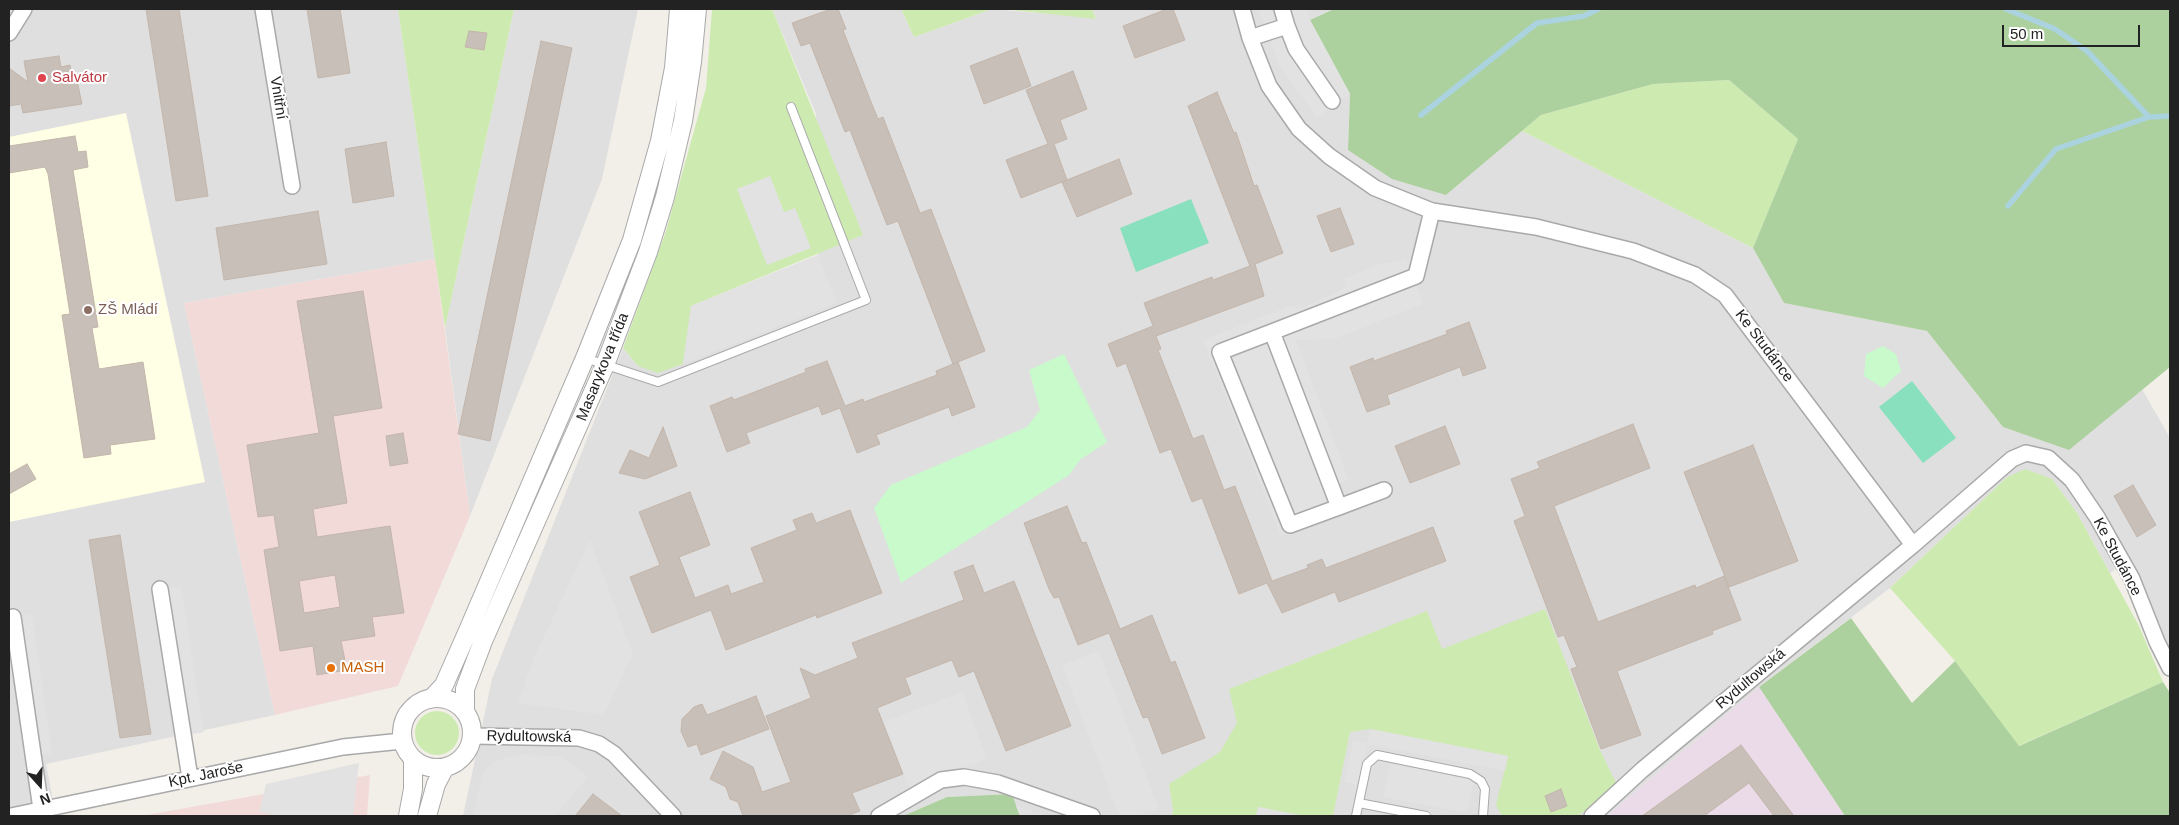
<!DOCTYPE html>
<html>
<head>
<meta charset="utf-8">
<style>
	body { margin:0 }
	#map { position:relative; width:2179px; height:825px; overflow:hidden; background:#f2efe9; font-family:Helvetica,sans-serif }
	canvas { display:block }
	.frame { position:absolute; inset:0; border:10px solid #222; pointer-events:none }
	.north { position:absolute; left:15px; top:760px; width:50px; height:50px; -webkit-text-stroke:4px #fff; paint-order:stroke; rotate:160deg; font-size:14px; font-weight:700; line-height:20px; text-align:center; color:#222 }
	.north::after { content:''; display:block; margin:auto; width:18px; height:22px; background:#222; clip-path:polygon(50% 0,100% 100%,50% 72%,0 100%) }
	.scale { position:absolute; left:2002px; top:25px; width:138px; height:22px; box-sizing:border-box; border:2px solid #222; border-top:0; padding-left:6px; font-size:15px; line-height:18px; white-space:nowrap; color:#222; -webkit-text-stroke:4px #fff; paint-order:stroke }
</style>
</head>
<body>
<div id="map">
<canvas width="2179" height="825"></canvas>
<div class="frame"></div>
<div class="north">N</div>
<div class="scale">50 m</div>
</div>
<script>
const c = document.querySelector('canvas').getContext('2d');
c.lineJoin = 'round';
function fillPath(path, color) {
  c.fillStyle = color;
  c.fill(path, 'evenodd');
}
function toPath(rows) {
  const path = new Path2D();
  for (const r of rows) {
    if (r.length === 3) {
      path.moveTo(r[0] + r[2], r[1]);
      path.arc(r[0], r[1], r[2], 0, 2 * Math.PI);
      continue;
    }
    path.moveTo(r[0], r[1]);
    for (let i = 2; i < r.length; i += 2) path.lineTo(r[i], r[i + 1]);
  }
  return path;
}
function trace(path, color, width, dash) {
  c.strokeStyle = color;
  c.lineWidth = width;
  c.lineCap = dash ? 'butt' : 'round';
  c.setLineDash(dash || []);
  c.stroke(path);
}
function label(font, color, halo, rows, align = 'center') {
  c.font = font + ' Helvetica,sans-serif';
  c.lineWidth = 4;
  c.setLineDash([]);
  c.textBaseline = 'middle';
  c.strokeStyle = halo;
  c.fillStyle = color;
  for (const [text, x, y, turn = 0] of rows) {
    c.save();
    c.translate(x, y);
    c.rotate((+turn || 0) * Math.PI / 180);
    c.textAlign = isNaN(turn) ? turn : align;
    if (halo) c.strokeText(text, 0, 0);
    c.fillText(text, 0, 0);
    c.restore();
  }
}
const residential = toPath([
	[9,9,398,9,435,259,184,303,275,715,46,764,56,816,9,816],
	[514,9,638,9,602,179,470,516,445,328],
	[772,9,901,9,914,37,992,9,1096,18,1092,9,1334,9,1310,20,1350,94,1348,150,1446,195,1522,131,1753,248,1784,303,1927,331,2003,427,2069,449,2142,389,2170,438,2170,650,2129,560,2110,573,2077,513,2052,479,2006,478,1890,588,1759,687,1607,816,1020,816,1012,794,947,797,903,816,463,816,492,679,623,348,638,366,691,306,818,255,816,114]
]);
const commercial = toPath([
	[435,259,470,516,398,686,275,715,184,303],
	[370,775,367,816,141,816]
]);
const industrial = toPath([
	[1759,687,1845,816,1607,816]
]);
const education = toPath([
	[126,113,205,482,9,522,9,137]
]);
const grass = toPath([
	[398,9,514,9,445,328,435,259],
	[712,9,772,9,863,235,691,306,683,364,658,373,638,366,623,348,666,231,706,88],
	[901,9,992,9,914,37],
	[1002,9,1092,9,1096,19],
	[1729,80,1798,139,1753,248,1522,131,1541,115,1653,84],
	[2025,469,2052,479,2077,513,2139,626,2163,682,2018,746,1955,661,1890,588,2006,478],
	[1545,609,1600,750,1617,785,1578,816,1502,816,1496,805,1508,756,1370,729,1350,732,1333,816,1304,816,1258,807,1256,816,1172,816,1173,810,1169,784,1220,752,1237,723,1229,689,1427,611,1442,649],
	[437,733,22]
]);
const forest = toPath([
	[1334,9,2170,9,2170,367,2069,450,2003,427,1927,331,1784,303,1753,248,1798,139,1729,80,1653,84,1541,115,1446,195,1392,179,1348,150,1350,94,1310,20],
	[1851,618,1912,703,1955,661,2019,746,2163,682,2170,693,2170,816,1845,816,1759,687],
	[1012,794,1020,816,903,816,947,797]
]);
const park = toPath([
	[1883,346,1896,354,1901,371,1883,388,1864,376,1866,354],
	[1064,354,1107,442,1080,460,1069,475,901,583,874,508,891,485,1027,427,1040,410,1029,370]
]);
const pitch = toPath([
	[1191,199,1209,243,1136,272,1120,228],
	[1912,381,1956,438,1923,463,1879,407]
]);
const parking = toPath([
	[1258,9,1308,9,1310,20,1350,94,1317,118,1279,65],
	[770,176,784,212,795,208,811,248,767,265,737,189],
	[818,255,837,303,683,364,691,306],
	[1406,260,1423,304,1334,339,1296,340,1349,480,1336,485,1346,510,1281,536,1203,340,1289,306,1302,308,1346,288,1344,279,1380,264],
	[590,540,633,654,604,715,518,703,534,657],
	[181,586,204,732,184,736,160,589],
	[32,614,52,754,33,756,13,617],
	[1099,651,1159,809,1138,816,1119,816,1062,665],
	[962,692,987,759,909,788,884,722],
	[1370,729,1508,756,1505,771,1367,744,1358,785,1344,782,1353,741,1367,743],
	[518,755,561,756,588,777,555,816,473,816,483,772,495,761],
	[359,763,353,816,278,816,259,812,266,784],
	[1390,764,1474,780,1467,813,1383,797],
	[1016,806,1045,816,1020,816],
	[1258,807,1304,816,1256,816]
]);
const stream = toPath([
	[2006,9,2055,29,2087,51,2149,117,2170,116],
	[1421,115,1537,23,1584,16,1598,9],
	[2008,206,2056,149,2149,117]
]);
const building = toPath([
	[146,9,179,9,208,196,176,201,146,9],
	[307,9,340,9,350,73,318,78,307,9],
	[831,9,838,9,846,29,843,30,871,102,878,119,883,117,920,213,931,209,985,351,953,364,898,221,887,225,850,130,845,132,810,43,801,46,792,23,831,9],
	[1167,9,1173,9,1185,40,1135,58,1123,26,1167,9],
	[469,31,487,33,484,50,465,47,469,31],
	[541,41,572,48,490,441,458,434,541,41],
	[1017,48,1031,86,984,104,970,66,1017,48],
	[59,56,61,67,70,65,72,77,76,76,82,104,23,113,21,104,9,106,9,68,28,82,24,61,59,56],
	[1073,71,1087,109,1060,120,1067,139,1054,144,1067,180,1021,198,1006,160,1048,144,1026,90,1073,71],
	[1217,92,1234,133,1236,132,1254,186,1257,185,1283,253,1255,264,1264,296,1156,336,1161,349,1158,350,1193,439,1203,435,1224,490,1235,486,1272,581,1308,568,1307,565,1322,559,1326,568,1433,527,1446,561,1339,602,1335,592,1282,613,1267,583,1239,594,1202,498,1192,502,1171,449,1160,453,1126,363,1117,367,1108,344,1153,326,1144,303,1212,277,1213,280,1250,266,1188,106,1217,92],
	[75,136,78,152,86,151,88,167,73,170,98,327,92,328,99,369,143,362,155,439,110,445,111,454,84,458,62,315,70,314,48,174,45,167,9,173,9,146,75,136],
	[386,142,394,196,353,203,345,149,386,142],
	[1119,159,1132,194,1077,217,1062,182,1119,159],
	[1340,208,1354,244,1331,252,1317,216,1340,208],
	[318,211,327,264,224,280,216,228,318,211],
	[363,291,382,408,333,416,347,503,313,509,317,537,390,526,404,613,372,617,375,636,341,641,347,670,317,675,313,646,280,651,264,550,279,547,274,515,258,517,247,445,319,433,297,301,363,291],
	[335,575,340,607,304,613,299,581,335,575],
	[1469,322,1486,368,1463,376,1460,367,1387,395,1390,404,1367,412,1350,367,1373,358,1374,361,1447,334,1446,331,1469,322],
	[827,361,845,406,863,399,864,402,937,375,936,371,958,362,975,407,952,416,949,407,876,435,880,444,857,453,840,408,822,415,819,406,746,433,750,443,727,452,710,406,732,397,734,400,806,372,805,369,827,361],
	[1633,424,1650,468,1554,506,1598,622,1695,585,1696,588,1724,576,1741,620,1712,631,1713,634,1617,671,1641,735,1601,749,1571,669,1577,667,1564,635,1558,637,1514,521,1525,516,1511,479,1540,468,1537,462,1633,424],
	[1445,426,1460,464,1410,483,1395,446,1445,426],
	[663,427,677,466,645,479,619,473,630,450,649,458,663,427],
	[403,433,408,463,390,466,386,436,403,433],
	[1753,445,1798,561,1729,587,1684,472,1753,445],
	[27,464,36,479,9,494,9,474,27,464],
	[2133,485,2156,525,2137,537,2114,496,2133,485],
	[690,492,710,545,679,557,695,598,728,585,731,594,764,582,751,548,797,530,793,520,812,513,816,523,850,510,882,593,817,618,816,615,726,650,711,610,652,633,630,577,660,565,639,512,690,492],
	[1067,506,1082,543,1086,542,1120,629,1152,615,1171,663,1175,661,1205,738,1162,754,1148,717,1143,718,1109,633,1078,645,1059,597,1054,598,1049,589,1024,523,1067,506],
	[120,535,151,734,120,738,89,540,120,535],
	[973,565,984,593,1014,581,1071,726,1006,751,974,671,959,677,952,660,905,678,911,694,877,708,903,774,852,793,860,811,847,816,743,816,738,802,730,799,726,787,710,779,723,751,753,767,762,792,791,782,766,716,811,698,800,668,815,675,858,658,852,643,964,600,954,572,973,565],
	[756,696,769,729,701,755,697,744,688,747,681,731,682,719,694,707,702,704,707,715,756,696],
	[1741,745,1794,816,1774,816,1749,783,1704,816,1642,816,1741,745],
	[1561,789,1567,806,1551,812,1545,796,1561,789],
	[593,794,622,816,575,816,593,794]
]);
const service = toPath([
	[585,358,658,382,866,300,791,107],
	[1359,803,1426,816],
	[1356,816,1367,764,1377,755,1470,774,1481,781,1485,789,1483,816]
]);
const minor = toPath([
	[263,9,292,186],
	[1242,9,1250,38,1269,86,1299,129,1329,156,1375,188,1432,211,1536,227,1633,251,1695,275,1725,295,1913,545,2012,459,2026,453,2048,458,2072,480,2097,517,2132,579,2157,642,2170,668],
	[1282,9,1287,26],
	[9,33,24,9],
	[1250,38,1287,26,1296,49,1332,101],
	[1272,332,1339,507,1290,525,1220,352,1272,332,1416,276,1432,211],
	[1339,507,1384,490],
	[160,589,190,778],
	[13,617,41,809],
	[473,736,579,738,599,744,614,754,673,816],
	[11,816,343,747,402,741],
	[879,816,941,780,964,777,998,783,1092,816],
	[1592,816,1642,770,1913,545]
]);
const tertiary = toPath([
	[437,733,35],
	[431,699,444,685,467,633,585,358,632,240,660,141,674,68,679,9],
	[465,711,465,689,483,641,605,365,648,252,665,197,683,121,692,62,697,9],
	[408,816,413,789,413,759],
	[427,816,436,784,445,767]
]);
const markers = [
	[42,78,5,"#e0444e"],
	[88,310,5,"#8d6e63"],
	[331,668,5,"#e8710a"]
];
const healthNames = [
	["Salvátor",52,78]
];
const streetNames = [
	["Vnitřní",278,98,81],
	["Ke Studánce",1764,346,53],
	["Masarykova třída",603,367,-68],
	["Ke Studánce",2117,557,62],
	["Rydultowská",1751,679,-40],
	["Rydultowská",529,737,1],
	["Kpt. Jaroše",206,775,-12]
];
const educationNames = [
	["ZŠ Mládí",98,310]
];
const foodNames = [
	["MASH",341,668]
];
fillPath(residential, '#e0dfdf');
fillPath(commercial, '#f2dad9');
fillPath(industrial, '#ebdbe8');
fillPath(education, '#ffffe5');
fillPath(grass, '#cdebb0');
fillPath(forest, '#add19e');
fillPath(park, '#c8facc');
fillPath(pitch, '#88e0be');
fillPath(parking, '#e2e2e2');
trace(stream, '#aad3df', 5.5);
fillPath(building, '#c7bfb8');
trace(building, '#c4b6ab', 1);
trace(service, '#a9a9a9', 10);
trace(minor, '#a9a9a9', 18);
trace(tertiary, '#a9a9a9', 20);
trace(service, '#fff', 8);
trace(minor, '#fff', 15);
trace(tertiary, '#fff', 18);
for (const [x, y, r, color] of markers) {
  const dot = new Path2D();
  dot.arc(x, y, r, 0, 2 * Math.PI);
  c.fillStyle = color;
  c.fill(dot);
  trace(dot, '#fff', 2);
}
label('15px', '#be3a42', '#fff', healthNames, 'left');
label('15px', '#222', '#fff', streetNames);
label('15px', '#785e54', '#fff', educationNames, 'left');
label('15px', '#c56008', '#fff', foodNames, 'left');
</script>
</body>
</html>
